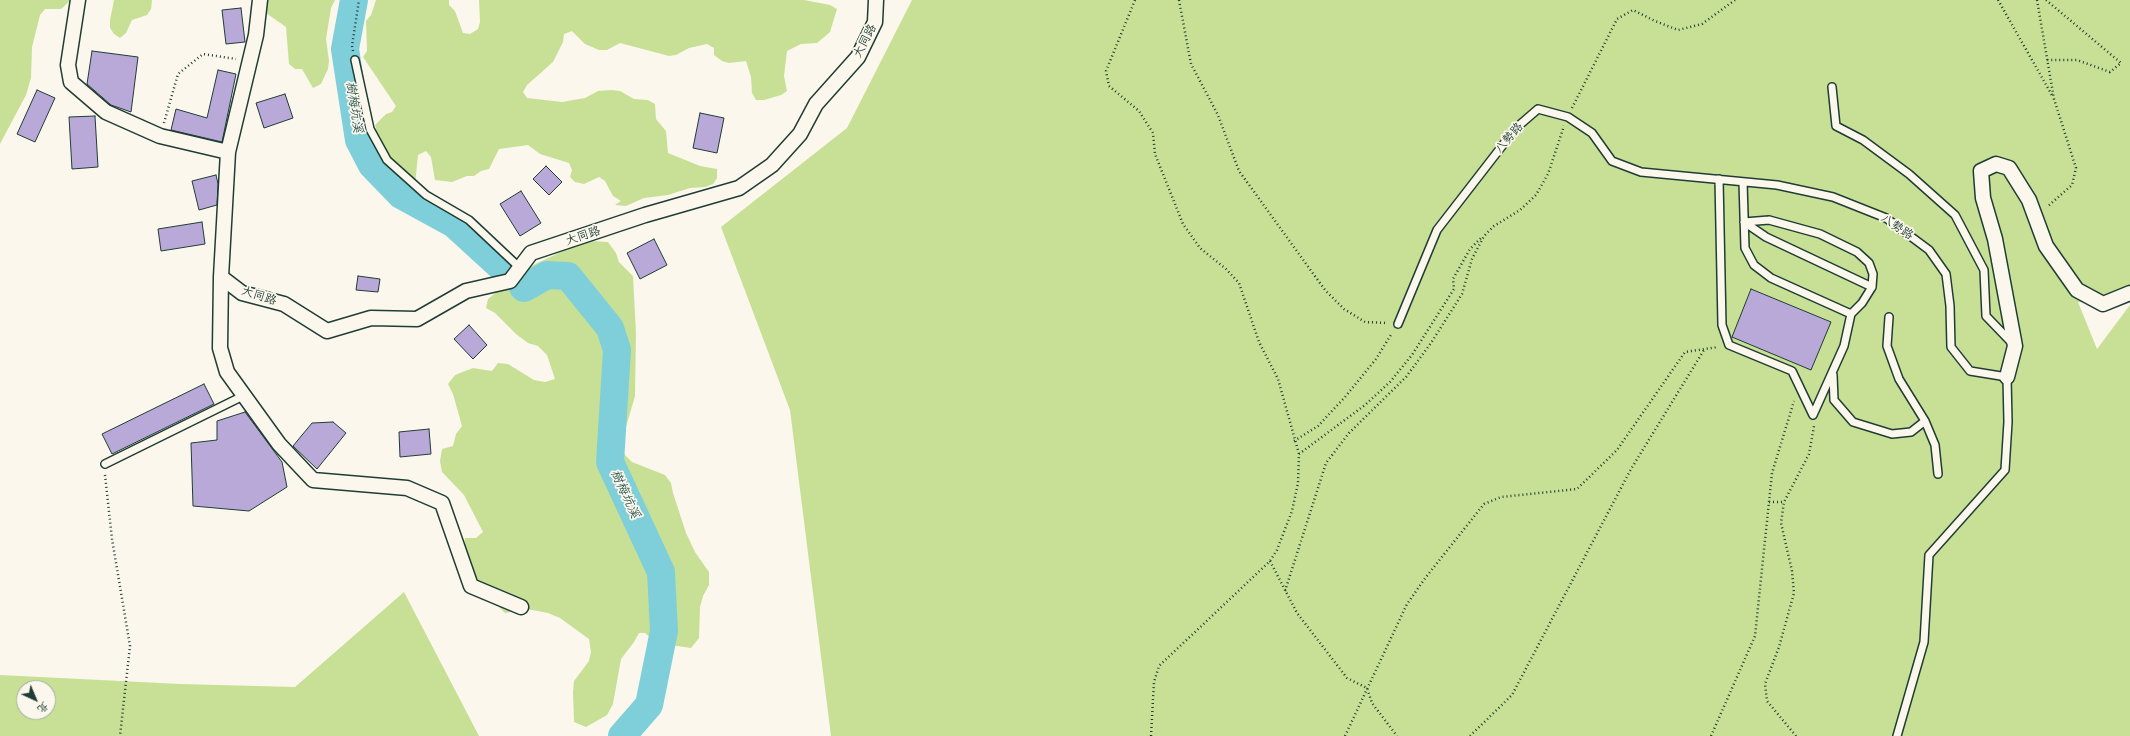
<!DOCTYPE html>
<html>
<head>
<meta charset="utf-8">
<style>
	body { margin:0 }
	#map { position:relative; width:2130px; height:736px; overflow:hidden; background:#fbf7ec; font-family:"Playpen Sans","LXGW WenKai TC",sans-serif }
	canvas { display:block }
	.north { position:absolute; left:16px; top:680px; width:40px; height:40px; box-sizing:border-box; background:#fbf7ec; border:1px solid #a3ada2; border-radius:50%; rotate:136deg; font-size:11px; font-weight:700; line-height:16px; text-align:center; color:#1f3d34 }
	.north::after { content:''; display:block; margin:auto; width:14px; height:18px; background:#1f3d34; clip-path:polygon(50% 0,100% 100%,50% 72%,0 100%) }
</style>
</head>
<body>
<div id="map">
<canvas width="2130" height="736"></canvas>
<div class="north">北</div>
</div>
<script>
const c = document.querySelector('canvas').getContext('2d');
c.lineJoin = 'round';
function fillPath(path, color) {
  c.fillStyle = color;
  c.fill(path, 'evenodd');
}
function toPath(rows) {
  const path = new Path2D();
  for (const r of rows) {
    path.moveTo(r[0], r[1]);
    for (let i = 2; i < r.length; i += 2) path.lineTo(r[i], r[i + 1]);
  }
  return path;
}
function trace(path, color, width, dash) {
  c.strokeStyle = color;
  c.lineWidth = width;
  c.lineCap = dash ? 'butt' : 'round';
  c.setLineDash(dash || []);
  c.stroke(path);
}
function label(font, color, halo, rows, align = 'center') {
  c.font = font + ' "Playpen Sans","LXGW WenKai TC",sans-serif';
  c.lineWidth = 3.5;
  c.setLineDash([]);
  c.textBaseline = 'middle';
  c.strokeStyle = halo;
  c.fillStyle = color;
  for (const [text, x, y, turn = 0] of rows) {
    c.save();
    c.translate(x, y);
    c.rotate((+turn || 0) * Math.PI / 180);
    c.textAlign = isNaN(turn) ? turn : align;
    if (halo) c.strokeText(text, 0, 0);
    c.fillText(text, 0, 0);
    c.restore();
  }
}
const green = toPath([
	[0,0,71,0,61,9,45,9,40,15,32,47,31,78,26,95,0,144],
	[114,0,152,0,151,9,147,15,132,20,126,33,120,38,114,34,110,28,110,20],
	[265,0,335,0,331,8,326,39,329,61,328,69,321,84,313,88,302,69,295,69,289,64,286,27,266,13],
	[376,0,449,0,449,5,455,11,463,33,470,34,478,29,480,22,479,0,804,0,830,5,837,9,830,32,823,38,817,43,801,44,787,51,784,76,787,91,781,95,764,100,756,100,752,93,751,77,746,61,729,63,722,61,714,55,714,48,707,44,689,48,676,55,669,56,620,43,607,50,599,50,585,44,572,31,564,34,563,42,553,62,527,85,523,92,527,98,562,102,585,98,598,91,612,90,620,91,634,99,648,100,655,104,656,119,666,131,668,153,700,166,717,169,717,178,713,184,705,187,690,188,668,195,644,198,626,206,615,205,621,201,613,196,605,181,599,177,584,184,575,182,570,177,572,170,569,163,540,154,528,145,499,149,489,169,481,171,474,176,467,176,452,182,435,180,431,157,426,151,418,155,415,185,384,153,381,138,377,132,375,125,386,114,392,112,396,106,363,57,367,51,366,21,371,15],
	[912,0,2130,0,2130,292,2121,304,2078,302,2097,349,2130,305,2130,736,831,736,790,410,721,227,847,128],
	[592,241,608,242,616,253,619,262,633,276,636,333,635,396,621,444,625,455,632,462,665,475,671,483,673,493,686,533,695,552,709,572,709,585,703,596,700,607,699,638,691,648,657,643,645,633,639,633,634,642,621,659,613,704,607,715,586,727,574,722,573,692,574,681,589,661,591,652,589,639,560,618,548,613,527,609,505,613,479,587,472,574,464,548,465,538,476,538,483,532,464,495,442,472,440,461,442,449,453,446,456,434,462,426,453,394,448,384,455,375,473,368,492,371,498,363,508,364,534,380,545,382,555,379,547,355,538,346,528,343,516,334,495,313,486,308,488,299,527,268,580,243],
	[404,592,479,736,0,736,0,675,180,684,295,687],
	[24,688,48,688,48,712,24,712]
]);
const river = toPath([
	[354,0,345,49,359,140,372,165,401,195,454,224,502,268],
	[523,287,524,288,547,275,568,276,610,328,617,350,610,462,661,572,664,631,649,705,622,736]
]);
const building = toPath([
	[241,8,245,42,226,44,222,10,241,8],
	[92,51,138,57,131,112,111,105,87,84,92,51],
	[218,70,236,74,222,142,171,130,176,109,207,118,218,70],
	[37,90,55,98,35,142,17,134,37,90],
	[285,94,293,118,264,128,256,103,285,94],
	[700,113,724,118,717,153,693,148,700,113],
	[95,116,98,167,72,169,69,117,95,116],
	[546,166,562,182,549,195,533,179,546,166],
	[216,175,218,184,217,205,199,210,192,181,216,175],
	[521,191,541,223,520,236,500,204,521,191],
	[202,222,205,244,161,251,158,229,202,222],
	[654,239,667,265,640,279,627,253,654,239],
	[358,276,380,279,378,292,356,290,358,276],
	[1751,289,1831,322,1811,370,1732,337,1751,289],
	[469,325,487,345,473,359,454,339,469,325],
	[204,384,214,404,112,454,102,434,204,384],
	[245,412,282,462,287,487,249,511,193,506,191,443,217,440,217,421,245,412],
	[333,422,346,433,317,469,293,446,312,423,333,422],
	[429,429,431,454,400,457,399,432,429,429]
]);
const path = toPath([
	[1135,0,1106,71,1109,86,1139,111,1153,133,1155,154,1183,224,1200,248,1226,269,1239,283,1259,342,1278,379,1299,454],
	[1179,0,1191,64,1218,115,1239,171,1325,290,1344,309,1365,322,1387,323],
	[1998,0,2053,97],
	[2037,0,2054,99,2076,168,2072,185,2047,207],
	[2046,0,2121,63,2110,72,2077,60,2047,60],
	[353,51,352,46,359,0],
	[1572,108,1617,19,1633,10,1655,21,1678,30,1702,24,1735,0],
	[164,123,178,74,203,54,236,59],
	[1294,441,1318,426,1345,397,1376,359,1392,333],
	[105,475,112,539,130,646,120,736],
	[1769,502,1784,502],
	[1270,561,1297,613,1347,678,1367,688,1372,703,1397,736],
	[1285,591,1326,463,1349,433,1406,377,1431,343,1462,294,1472,259,1484,236,1494,226,1520,210,1536,195,1548,174,1564,126],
	[1151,736,1154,682,1159,666,1270,561,1277,550,1292,511,1298,483,1299,454,1365,405,1390,382,1412,355,1454,289,1453,279,1470,249,1482,237],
	[1345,736,1407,604,1426,577,1484,504,1501,497,1577,489,1617,450,1685,352,1718,347],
	[1470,736,1512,695,1631,469,1704,350],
	[1711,736,1755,636,1772,473,1794,401],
	[1796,736,1767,701,1765,684,1779,647,1794,593,1792,571,1781,523,1784,502,1809,454,1814,426]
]);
const service = toPath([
	[355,60,370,129,387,160,426,195,469,220,520,268],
	[1832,87,1836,126,1863,140,1909,174,1955,215,1984,270,1986,316,2012,343],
	[1719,179,1722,325,1729,345,1792,371,1813,415,1844,346,1851,314,1771,278,1754,265,1745,248,1743,182],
	[1769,220,1820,234,1857,252,1869,263,1873,274,1872,287,1766,237,1744,222,1769,220],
	[1851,314,1862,303,1872,287],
	[1889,317,1887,346,1899,379,1925,421,1935,445,1938,474],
	[1398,324,1437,230,1516,128,1538,109,1568,117,1592,133,1612,161,1641,172,1777,185,1833,197,1886,218,1929,250,1946,274,1950,306,1951,347,1970,371,2007,377,2008,422,2005,470,1929,555,1924,642,1897,736],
	[1833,375,1834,400,1853,422,1892,434,1911,432,1925,421],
	[105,464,245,395]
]);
const minor = toPath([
	[78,0,68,65,71,82,106,112,160,136,228,152,221,277,220,348,227,372,279,444,313,480,407,488,442,503,471,586,521,607],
	[228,152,256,35,260,0],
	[221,277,242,293,284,304,327,331,371,318,417,319,466,291,510,281,531,253,645,215,739,188,772,165,800,134,816,104,858,57,875,22,876,0],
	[2007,377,2015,346,1995,239,1983,198,1981,171,1996,164,2009,168,2029,200,2046,246,2077,290,2103,304,2130,293]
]);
const streetNames = [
	["大同路",865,41,-63],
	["八勢路",1509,138,-49],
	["八勢路",1897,227,34],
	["大同路",583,236,-18],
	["大同路",259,296,18]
];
const waterNames = [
	["樹梅坑溪",354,107,81],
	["樹梅坑溪",625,494,65]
];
fillPath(green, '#c7e096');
trace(river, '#7fcfda', 28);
fillPath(building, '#b9a9d9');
trace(building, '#1f3d34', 1);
trace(service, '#1f3d34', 10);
trace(minor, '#1f3d34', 17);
trace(path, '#1f3d34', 2.5, [1, 3]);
trace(service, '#fbf7ec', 7);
trace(minor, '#fbf7ec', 14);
label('12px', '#1f3d34', '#fbf7ec', streetNames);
label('italic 13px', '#325a55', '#fbf7ec', waterNames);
</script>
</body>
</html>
